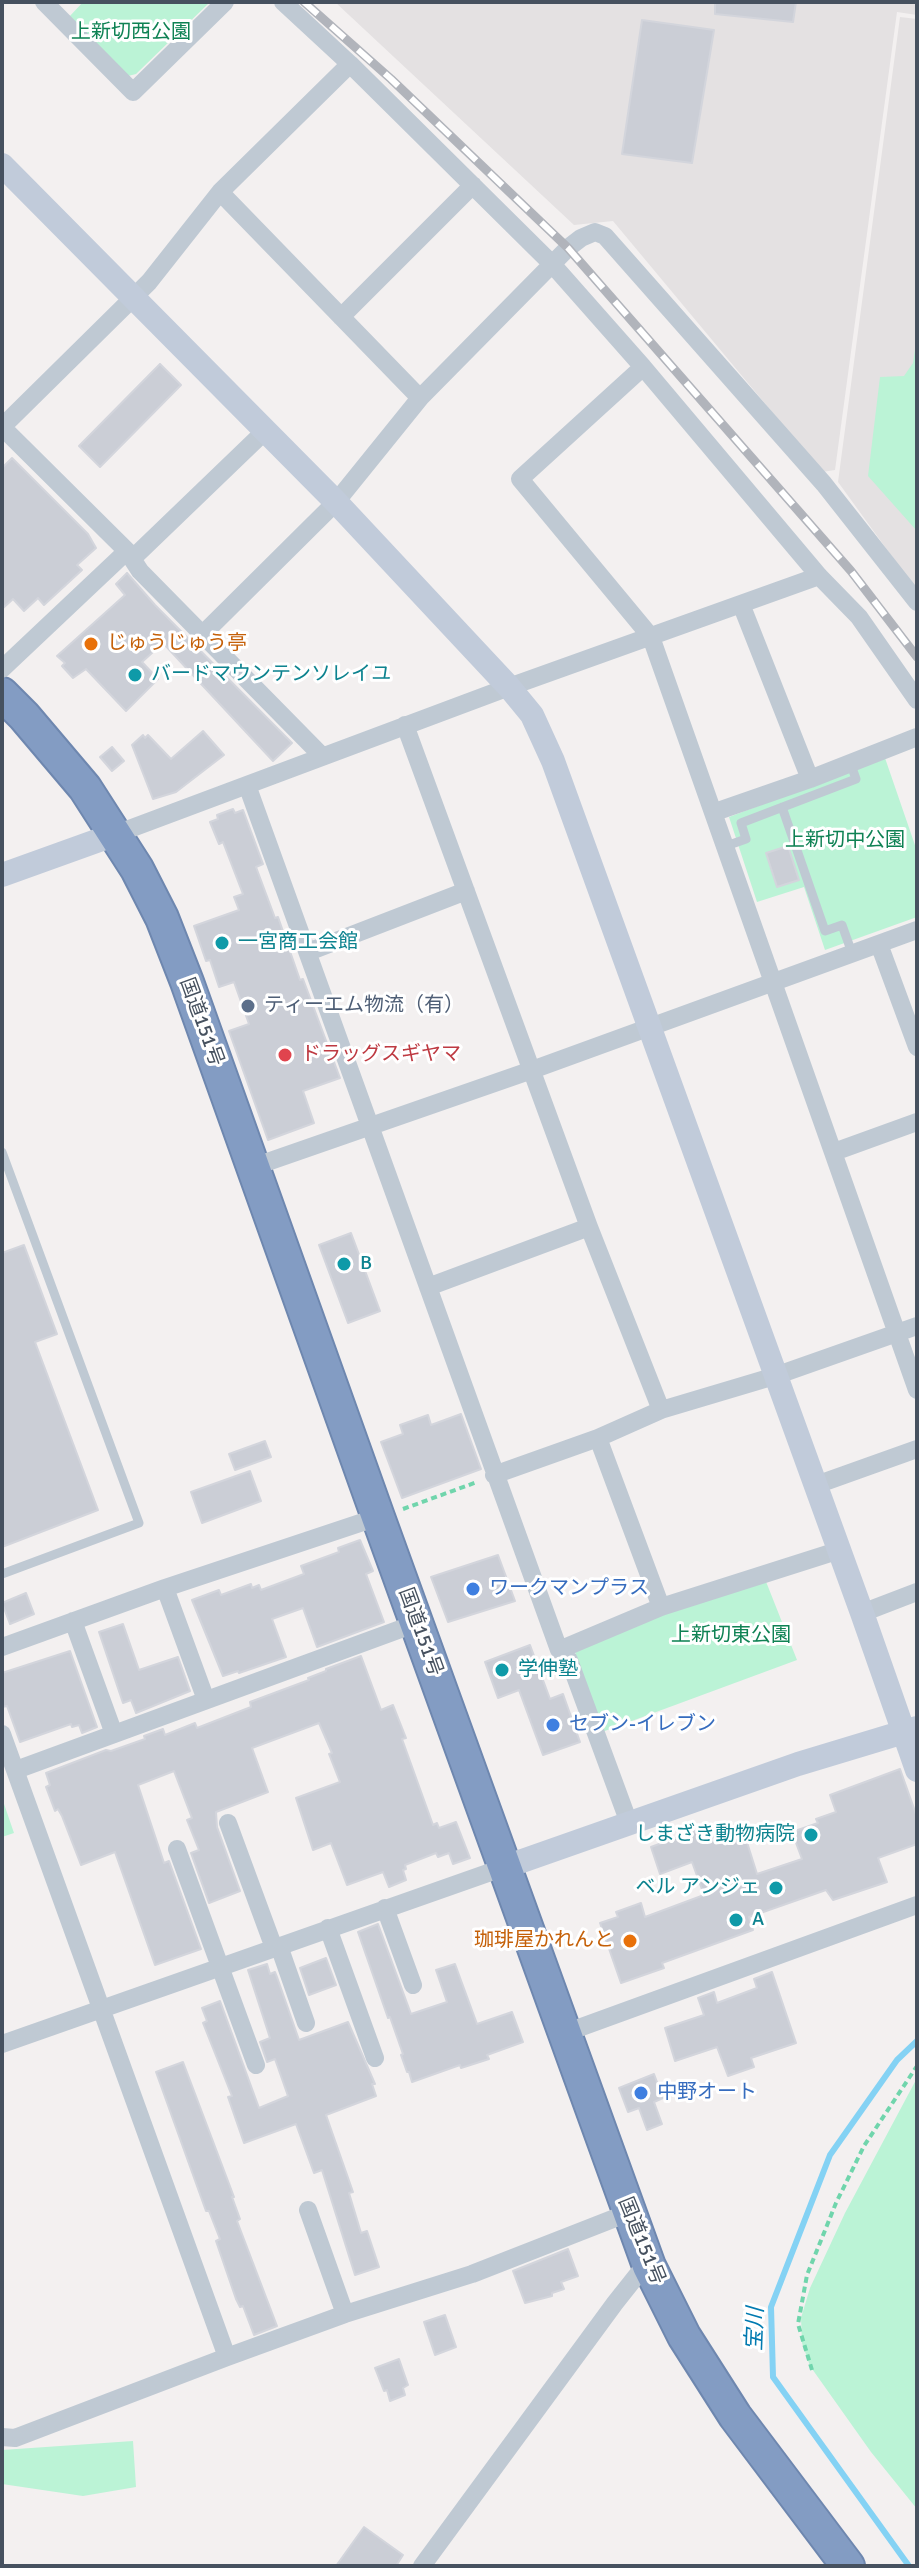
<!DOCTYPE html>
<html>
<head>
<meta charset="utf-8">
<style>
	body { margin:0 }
	#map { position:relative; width:919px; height:2568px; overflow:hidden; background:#f3f0f0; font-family:Signika,sans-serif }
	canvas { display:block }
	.frame { position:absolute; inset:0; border:4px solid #46515f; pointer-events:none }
</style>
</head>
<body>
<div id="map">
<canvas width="919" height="2568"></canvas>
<div class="frame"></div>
</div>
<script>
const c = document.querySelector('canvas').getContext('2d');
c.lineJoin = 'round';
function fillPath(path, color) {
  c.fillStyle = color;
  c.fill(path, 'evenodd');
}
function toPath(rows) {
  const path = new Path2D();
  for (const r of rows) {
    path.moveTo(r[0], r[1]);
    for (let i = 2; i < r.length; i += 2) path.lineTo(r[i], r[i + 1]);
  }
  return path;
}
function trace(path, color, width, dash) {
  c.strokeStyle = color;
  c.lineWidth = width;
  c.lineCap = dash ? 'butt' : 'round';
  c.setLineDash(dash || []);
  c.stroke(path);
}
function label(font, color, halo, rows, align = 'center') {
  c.font = font + ' Signika,"Noto Sans JP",sans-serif';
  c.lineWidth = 6;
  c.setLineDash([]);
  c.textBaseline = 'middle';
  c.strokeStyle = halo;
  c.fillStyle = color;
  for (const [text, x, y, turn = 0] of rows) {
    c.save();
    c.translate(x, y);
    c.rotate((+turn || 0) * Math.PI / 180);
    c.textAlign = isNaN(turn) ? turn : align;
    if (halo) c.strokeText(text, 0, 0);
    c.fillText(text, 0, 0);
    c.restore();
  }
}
const education = toPath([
	[335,2,917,2,917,15,897,12,835,470,822,472,613,221,574,225],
	[900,17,917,19,917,591,838,482]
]);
const green = toPath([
	[83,2,210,2,136,74,128,76,69,17],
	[917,336,917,531,868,476,880,377,904,376,913,363],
	[885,758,917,851,917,917,825,950,804,887,757,902,729,817],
	[763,1574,797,1660,602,1732,574,1649],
	[2,1798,14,1833,2,1837],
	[917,2078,917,2509,871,2452,810,2366,802,2343,801,2318,810,2288,845,2213],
	[133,2441,136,2487,83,2496,2,2484,2,2450]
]);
const stream = toPath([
	[909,2566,773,2377,771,2307,830,2155,897,2060,917,2041]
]);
const building = toPath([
	[715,2,796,2,793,22,715,14,715,2],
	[642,20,714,30,692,163,622,154,642,20],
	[160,364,181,385,100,467,79,446,160,364],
	[12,458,88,534,96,548,77,565,82,570,44,605,38,598,24,611,13,599,2,609,2,468,12,458],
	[127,573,155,605,292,743,273,761,163,643,142,662,158,679,126,711,86,669,73,678,62,666,65,663,57,656,125,595,116,584,127,573],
	[203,731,224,755,176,792,153,799,132,745,143,735,145,738,148,735,171,759,203,731],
	[112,747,124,761,112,771,100,757,112,747],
	[233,809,235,813,243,810,263,864,256,867,275,918,278,917,300,980,303,979,340,1078,303,1091,314,1123,268,1140,229,1031,249,1024,234,982,219,987,210,960,206,961,194,926,239,910,234,897,243,894,223,842,219,844,210,822,218,819,217,815,233,809],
	[788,846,799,880,777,887,766,853,788,846],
	[351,1233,380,1311,348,1323,319,1245,351,1233],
	[24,1245,57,1334,35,1342,98,1510,2,1547,2,1253,24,1245],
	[461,1414,481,1469,402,1498,381,1442,403,1434,400,1425,428,1415,431,1425,461,1414],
	[265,1441,271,1457,235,1470,229,1454,265,1441],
	[250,1471,261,1501,202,1523,191,1492,250,1471],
	[360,1540,373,1571,366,1574,384,1622,317,1647,303,1608,272,1619,286,1657,239,1673,238,1671,223,1676,192,1600,219,1590,221,1595,251,1584,252,1588,259,1585,261,1590,304,1574,301,1566,339,1552,338,1548,360,1540],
	[498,1555,515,1601,448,1622,431,1577,498,1555],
	[26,1593,34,1614,10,1624,2,1603,26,1593],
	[123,1624,139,1670,178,1657,190,1691,136,1713,131,1700,123,1703,99,1632,123,1624],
	[530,1645,550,1699,563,1694,580,1742,543,1755,519,1690,498,1698,485,1662,530,1645],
	[70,1651,97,1727,82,1733,79,1725,72,1727,71,1724,20,1742,7,1706,2,1707,2,1673,70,1651],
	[361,1656,381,1710,393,1705,406,1738,402,1739,433,1825,437,1823,439,1828,456,1822,470,1858,453,1864,449,1853,438,1857,436,1853,405,1865,406,1869,403,1870,406,1880,389,1887,383,1872,347,1885,331,1843,313,1850,296,1798,340,1782,329,1754,332,1753,319,1723,252,1748,268,1792,216,1812,217,1827,240,1891,209,1903,191,1853,199,1850,187,1820,192,1818,174,1771,138,1785,164,1863,169,1861,201,1949,155,1965,115,1852,81,1865,62,1816,58,1809,55,1811,46,1787,50,1785,46,1773,106,1750,111,1751,145,1739,144,1736,163,1729,165,1735,195,1723,197,1728,251,1707,250,1702,309,1680,308,1678,326,1671,326,1669,361,1656],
	[900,1769,917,1817,917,1844,878,1858,887,1882,833,1900,826,1890,749,1917,753,1930,662,1963,664,1968,621,1983,600,1923,618,1917,616,1912,641,1903,645,1917,704,1895,692,1862,660,1874,651,1847,700,1829,704,1840,739,1828,743,1840,746,1839,757,1874,802,1859,792,1832,818,1823,816,1819,836,1812,830,1795,900,1769],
	[378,1924,411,2014,447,2002,436,1970,455,1964,477,2024,512,2012,523,2042,487,2055,489,2059,461,2068,460,2065,412,2082,409,2072,407,2072,401,2055,403,2054,390,2017,388,2018,358,1932,378,1924],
	[326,1958,336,1985,309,1995,300,1968,326,1958],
	[267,1964,270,1974,275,1972,277,1977,299,2040,348,2022,375,2084,372,2084,376,2096,326,2115,353,2192,349,2193,361,2233,367,2231,379,2267,355,2275,322,2170,314,2173,296,2124,244,2143,228,2097,232,2096,203,2023,207,2021,202,2008,220,2001,259,2108,288,2096,275,2059,267,2062,260,2042,270,2038,248,1970,267,1964],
	[772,1972,796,2043,751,2058,754,2067,728,2076,717,2047,675,2061,665,2028,704,2015,698,1998,714,1992,717,2003,757,1988,754,1979,772,1972],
	[183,2062,234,2197,232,2197,240,2219,237,2221,277,2326,254,2335,243,2306,240,2307,236,2299,216,2241,220,2239,209,2211,206,2211,156,2072,183,2062],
	[654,2074,663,2098,654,2102,662,2124,647,2130,639,2108,628,2112,619,2088,654,2074],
	[568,2249,578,2276,561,2282,564,2289,552,2293,552,2296,525,2303,513,2271,568,2249],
	[445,2315,456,2347,435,2355,424,2322,445,2315],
	[399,2359,408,2385,403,2388,405,2395,390,2401,387,2390,384,2391,375,2368,399,2359],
	[364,2527,403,2555,396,2566,336,2566,364,2527]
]);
const path = toPath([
	[403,1509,477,1482],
	[812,2370,798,2324,807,2275,836,2203,864,2146,917,2066]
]);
const lane = toPath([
	[782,807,825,931,842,925,852,953],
	[726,846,746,839,741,823,856,779,850,762],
	[2,1152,139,1523,2,1574]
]);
const street = toPath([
	[44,2,133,92,225,2],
	[283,2,350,64,552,264,643,367,819,576,859,617,917,700],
	[220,192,420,398],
	[341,317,473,185],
	[643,367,520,479,651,637,917,1390],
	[133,558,265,431],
	[741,604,810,779],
	[203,634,336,502,420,398,568,248,581,238,595,232,605,236,824,484,917,602],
	[2,669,127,551],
	[405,725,589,1227,661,1410],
	[322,756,140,571,127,551,2,427,149,282,220,192,350,64],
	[247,785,559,1650,661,1607,840,1550],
	[715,812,810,779,917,737],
	[116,834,509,687,819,576],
	[879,944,917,1047],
	[308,952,466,891],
	[834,1152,917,1122],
	[253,1167,532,1070,917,930],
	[428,1287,589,1227],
	[598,1438,661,1607],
	[494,1475,598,1438,661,1410,775,1376,917,1326],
	[816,1485,917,1449],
	[165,1588,206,1700],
	[862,1613,917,1592],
	[73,1621,114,1734],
	[2,1647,165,1588,378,1517],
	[569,1660,629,1823],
	[2,1734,227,2357],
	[16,1770,417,1623],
	[228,1823,274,1948],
	[177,1849,256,2065],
	[385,1908,413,1985],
	[328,1928,375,2058],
	[279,1946,306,2023],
	[565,2033,917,1905],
	[2,2044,505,1867],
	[308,2210,345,2314],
	[2,2437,15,2438,227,2357,345,2314,472,2274,628,2213],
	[422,2566,615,2303,638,2274,649,2266]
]);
const secondary = toPath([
	[2,165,336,502,509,687,532,715,553,761,862,1613,917,1770],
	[2,875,116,834],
	[505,1867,798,1764,917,1728]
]);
const highway = toPath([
	[2,694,24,716,85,788,137,869,162,918,187,982,378,1517,649,2266,684,2336,735,2416,848,2566]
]);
const rail = toPath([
	[304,2,391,79,568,248,851,571,917,657]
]);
const markers = [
	[91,644,8,"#e8710a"],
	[135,675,8,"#0f9aa8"],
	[222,943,8,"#0f9aa8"],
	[248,1006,8,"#5c6f8a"],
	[285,1055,8,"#e0444e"],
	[344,1264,8,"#0f9aa8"],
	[473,1589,8,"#3f7fe0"],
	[502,1670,8,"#0f9aa8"],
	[553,1725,8,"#3f7fe0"],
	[811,1835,8,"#0f9aa8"],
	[776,1888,8,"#0f9aa8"],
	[736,1920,8,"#0f9aa8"],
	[630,1941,8,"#e8710a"],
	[641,2093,8,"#3f7fe0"]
];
const parkNames = [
	["上新切西公園",131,33],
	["上新切中公園",845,841],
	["上新切東公園",731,1636]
];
const foodNames = [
	["じゅうじゅう亭",107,644],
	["珈琲屋かれんと",614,1941,"right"]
];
const cultureNames = [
	["バードマウンテンソレイユ",151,675],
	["一宮商工会館",238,943],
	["B",360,1264],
	["学伸塾",518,1670],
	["しまざき動物病院",795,1835,"right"],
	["ベル アンジェ",760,1888,"right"],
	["A",752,1920]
];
const serviceNames = [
	["ティーエム物流（有）",264,1006]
];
const streetNames = [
	["国道151号",201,1022,70],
	["国道151号",420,1632,70],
	["国道151号",641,2241,68]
];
const healthNames = [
	["ドラッグスギヤマ",301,1055]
];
const shopNames = [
	["ワークマンプラス",489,1589],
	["セブン-イレブン",569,1725],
	["中野オート",657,2093]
];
const waterNames = [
	["宝川",756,2329,-88]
];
fillPath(education, '#e4e1e2');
fillPath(green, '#bbf3d6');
trace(stream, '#84d2f4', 6);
fillPath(building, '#cbced6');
trace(building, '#d3d5dc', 2);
trace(highway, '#6e87af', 36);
trace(path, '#70d5ac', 4, [6, 4]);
trace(lane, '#bfc9d3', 9);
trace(street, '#bfc9d3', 18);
trace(secondary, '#c1cbda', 24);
trace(highway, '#839cc3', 32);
trace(rail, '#b1b4bb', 9);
trace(rail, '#fff', 6, [18]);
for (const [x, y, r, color] of markers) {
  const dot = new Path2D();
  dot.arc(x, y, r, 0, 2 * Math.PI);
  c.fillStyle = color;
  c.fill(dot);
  trace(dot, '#fff', 3);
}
label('20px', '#0f8254', '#fff', parkNames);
label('20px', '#c56008', '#fff', foodNames, 'left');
label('20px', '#0d838f', '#fff', cultureNames, 'left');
label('20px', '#4e5e75', '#fff', serviceNames, 'left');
label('20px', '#46515f', '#fff', streetNames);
label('20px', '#be3a42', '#fff', healthNames, 'left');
label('20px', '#366cbe', '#fff', shopNames, 'left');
label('italic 22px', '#017ab0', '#fff', waterNames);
</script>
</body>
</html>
